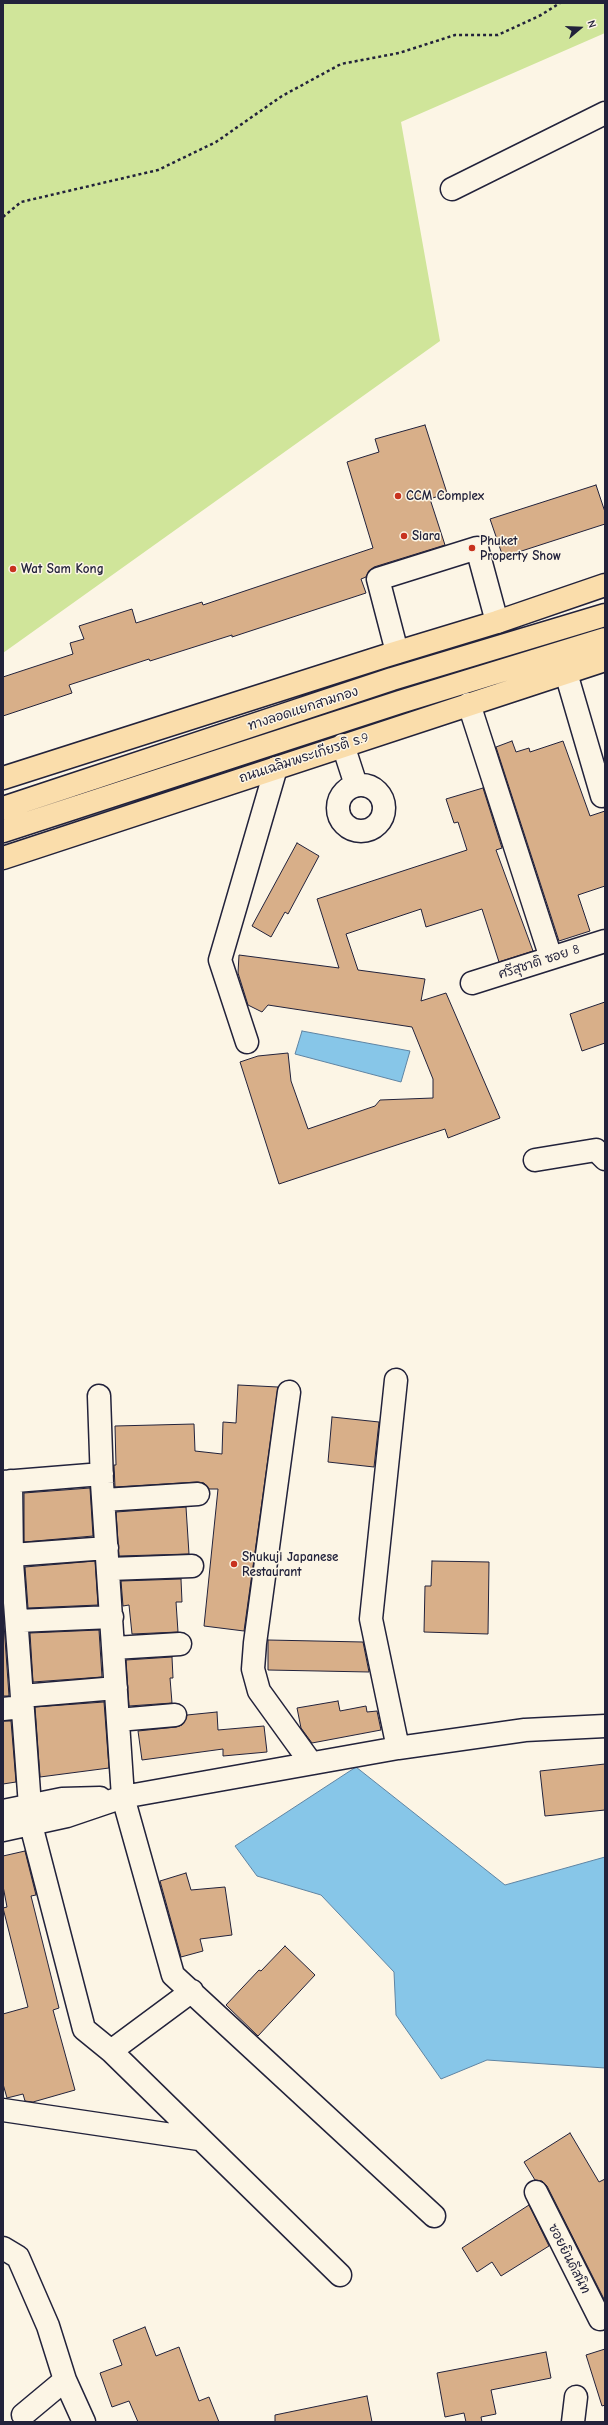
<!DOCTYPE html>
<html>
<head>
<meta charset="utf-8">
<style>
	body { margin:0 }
	#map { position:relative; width:608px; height:2425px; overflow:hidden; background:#fcf5e5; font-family:"Comic Neue",sans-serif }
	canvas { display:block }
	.frame { position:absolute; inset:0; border:4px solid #22223b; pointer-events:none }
	.north { position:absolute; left:560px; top:8px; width:40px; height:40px; -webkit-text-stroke:3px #fcf5e5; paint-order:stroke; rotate:71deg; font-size:11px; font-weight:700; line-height:16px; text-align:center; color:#22223b }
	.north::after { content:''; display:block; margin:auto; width:14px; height:18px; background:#22223b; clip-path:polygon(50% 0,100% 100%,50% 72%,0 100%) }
</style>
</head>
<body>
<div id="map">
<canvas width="608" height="2425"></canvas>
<div class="frame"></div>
<div class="north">N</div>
</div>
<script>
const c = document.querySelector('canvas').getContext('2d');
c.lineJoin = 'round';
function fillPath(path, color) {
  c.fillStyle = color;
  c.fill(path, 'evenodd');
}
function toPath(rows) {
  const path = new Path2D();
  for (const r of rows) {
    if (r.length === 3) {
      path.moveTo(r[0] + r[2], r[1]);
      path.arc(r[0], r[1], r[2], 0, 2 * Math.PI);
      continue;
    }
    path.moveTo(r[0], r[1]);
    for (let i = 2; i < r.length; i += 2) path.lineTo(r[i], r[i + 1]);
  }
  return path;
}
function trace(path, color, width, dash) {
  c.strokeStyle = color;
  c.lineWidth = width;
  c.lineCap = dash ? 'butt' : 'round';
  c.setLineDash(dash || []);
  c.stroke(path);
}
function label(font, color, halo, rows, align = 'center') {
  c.font = font + ' "Comic Neue","Playpen Sans Thai",sans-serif';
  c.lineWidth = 3;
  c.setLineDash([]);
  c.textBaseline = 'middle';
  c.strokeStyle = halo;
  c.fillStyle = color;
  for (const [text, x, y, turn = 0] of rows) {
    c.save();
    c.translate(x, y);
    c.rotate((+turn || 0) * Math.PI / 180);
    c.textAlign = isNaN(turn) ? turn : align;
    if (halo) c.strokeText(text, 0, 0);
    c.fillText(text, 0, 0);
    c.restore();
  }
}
const green = toPath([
	[3,3,605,3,605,33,401,122,440,341,3,653]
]);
const water = toPath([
	[302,1031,410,1051,401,1082,295,1054,302,1031],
	[356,1767,505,1885,605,1857,605,2068,487,2060,441,2079,396,2015,394,1972,321,1895,257,1876,235,1846,356,1767]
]);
const building = toPath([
	[425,425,447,493,430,499,445,545,374,567,369,571,366,577,361,579,366,593,232,637,232,635,150,661,149,659,69,685,72,693,3,716,3,677,73,654,70,643,84,639,79,626,132,609,136,623,202,602,203,605,373,548,347,462,379,452,375,439,425,425],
	[596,485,605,512,605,524,503,557,490,519,596,485],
	[512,741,516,752,529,748,530,752,563,741,590,816,605,811,605,886,578,895,590,931,559,941,496,747,512,741],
	[483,788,502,848,496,850,533,951,499,962,482,909,426,927,421,909,346,934,358,970,425,979,421,1001,446,993,500,1118,448,1138,445,1129,279,1184,240,1062,258,1056,288,1053,291,1081,308,1129,375,1106,380,1100,433,1098,433,1079,412,1027,268,1005,262,1012,248,1005,238,973,239,955,339,968,317,899,467,850,458,822,454,823,446,799,483,788],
	[297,843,319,856,288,914,285,912,271,937,252,926,297,843],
	[605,1002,605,1043,582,1051,570,1014,605,1002],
	[238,1385,278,1387,244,1631,204,1626,218,1489,209,1489,204,1483,197,1482,115,1487,114,1465,116,1465,115,1426,194,1424,195,1451,222,1454,223,1422,236,1423,238,1385],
	[332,1417,379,1422,374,1467,328,1462,332,1417],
	[90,1488,93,1536,24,1542,24,1493,90,1488],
	[186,1507,189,1554,119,1556,116,1512,186,1507],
	[95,1561,98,1605,28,1608,25,1567,95,1561],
	[432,1561,489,1562,488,1634,424,1632,425,1586,431,1586,432,1561],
	[181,1579,182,1602,176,1602,178,1632,132,1634,129,1605,123,1606,121,1581,181,1579],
	[3,1610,9,1696,3,1696,3,1610],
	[99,1630,102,1677,33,1682,30,1633,99,1630],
	[268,1640,363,1642,369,1672,268,1670,268,1640],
	[172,1657,173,1678,170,1678,172,1703,129,1706,126,1660,172,1657],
	[338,1701,340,1711,366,1706,367,1712,377,1711,381,1730,312,1743,301,1728,297,1708,338,1701],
	[104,1702,109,1768,40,1777,35,1707,104,1702],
	[217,1712,218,1730,264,1726,267,1752,223,1756,223,1749,142,1760,138,1731,176,1727,182,1725,187,1715,217,1712],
	[3,1721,11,1721,16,1782,3,1784,3,1721],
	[605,1764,605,1810,545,1816,540,1771,605,1764],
	[25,1851,36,1895,31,1896,59,2008,53,2010,75,2090,33,2102,25,2101,23,2094,7,2098,3,2084,3,2014,28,2007,3,1908,7,1907,3,1886,3,1856,25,1851],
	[186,1873,191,1890,225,1887,232,1935,200,1939,203,1951,181,1957,160,1881,186,1873],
	[285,1946,315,1975,258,2036,226,2005,259,1970,261,1971,285,1946],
	[570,2133,599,2182,605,2179,605,2301,547,2186,542,2181,535,2180,524,2162,570,2133],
	[529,2205,549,2246,501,2276,492,2262,477,2272,462,2248,529,2205],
	[145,2327,156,2356,179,2347,199,2401,209,2397,219,2422,138,2422,129,2401,112,2407,100,2373,122,2365,113,2340,145,2327],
	[605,2349,605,2405,602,2406,586,2355,605,2349],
	[546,2352,551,2378,491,2390,496,2414,481,2417,482,2422,466,2422,464,2413,445,2417,437,2373,546,2352],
	[367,2396,372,2422,275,2422,275,2415,367,2396]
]);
const path = toPath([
	[3,217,21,202,158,170,216,142,282,96,341,64,399,53,455,35,498,35,541,15,560,3]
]);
const minor = toPath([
	[452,189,605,113],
	[397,652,378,579,477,548,497,622],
	[566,673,602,796],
	[469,704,551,958],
	[343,745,356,785],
	[361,808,23],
	[472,983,605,941],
	[247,1042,220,960,276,768],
	[535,1160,596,1150,605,1159],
	[396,1380,371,1619,398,1748],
	[289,1392,255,1643,253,1669,259,1691,311,1763],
	[99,1396,102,1483,123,1797,173,1975,434,2216],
	[11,1481,12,1562,30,1806],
	[3,1482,102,1474],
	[104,1500,198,1494],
	[12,1555,107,1548],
	[109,1569,192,1566],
	[17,1621,112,1617],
	[114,1648,180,1644],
	[22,1696,116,1688],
	[3,1709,22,1707],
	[118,1720,175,1715],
	[3,1811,62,1799,100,1798],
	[31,1825,84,2029,111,2051,340,2275],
	[3,1830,67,1816,123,1797,398,1748,525,1730,605,1726],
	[111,2051,192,1991],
	[3,2110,199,2139],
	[536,2192,600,2319,605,2316],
	[3,2248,18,2257,48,2326,65,2380],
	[23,2415,65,2380,84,2422],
	[573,2422,576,2397]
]);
const major = toPath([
	[3,778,385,656,497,622,605,585],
	[3,808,392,679,605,615],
	[3,831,400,702,605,639],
	[3,858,605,660]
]);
const markers = [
	[398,496,4,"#c8321e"],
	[404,536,4,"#c8321e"],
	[472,548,4,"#c8321e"],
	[13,569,4,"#c8321e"],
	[234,1564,4,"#c8321e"]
];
const poiNames = [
	["CCM Complex",406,496],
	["Siara",412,536],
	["Phuket",480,541],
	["Property Show",480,556],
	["Wat Sam Kong",21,569],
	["Shukuji Japanese",242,1557],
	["Restaurant",242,1572]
];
const streetNames = [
	["ทางลอดแยกสามกอง",303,709,-18],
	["ถนนเฉลิมพระเกียรติ ร.9",304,758,-18],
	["ศรีสุชาติ ซอย 8",539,962,-18],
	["ซอยยินดีสนิท",569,2259,63]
];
fillPath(green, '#d0e59a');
fillPath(water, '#87c6e8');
trace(water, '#5f84a3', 1);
fillPath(building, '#d8af89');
trace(building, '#22223b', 1);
trace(minor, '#22223b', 25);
trace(major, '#22223b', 25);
trace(path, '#22223b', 2.5, [3, 3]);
trace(minor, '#fcf5e5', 22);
trace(major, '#faddab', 22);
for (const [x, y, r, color] of markers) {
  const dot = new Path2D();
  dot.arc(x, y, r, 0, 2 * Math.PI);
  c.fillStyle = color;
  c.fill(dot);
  trace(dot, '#fcf5e5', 1.5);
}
label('bold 13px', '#22223b', '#fcf5e5', poiNames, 'left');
label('13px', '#22223b', '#fcf5e5', streetNames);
</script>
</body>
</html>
